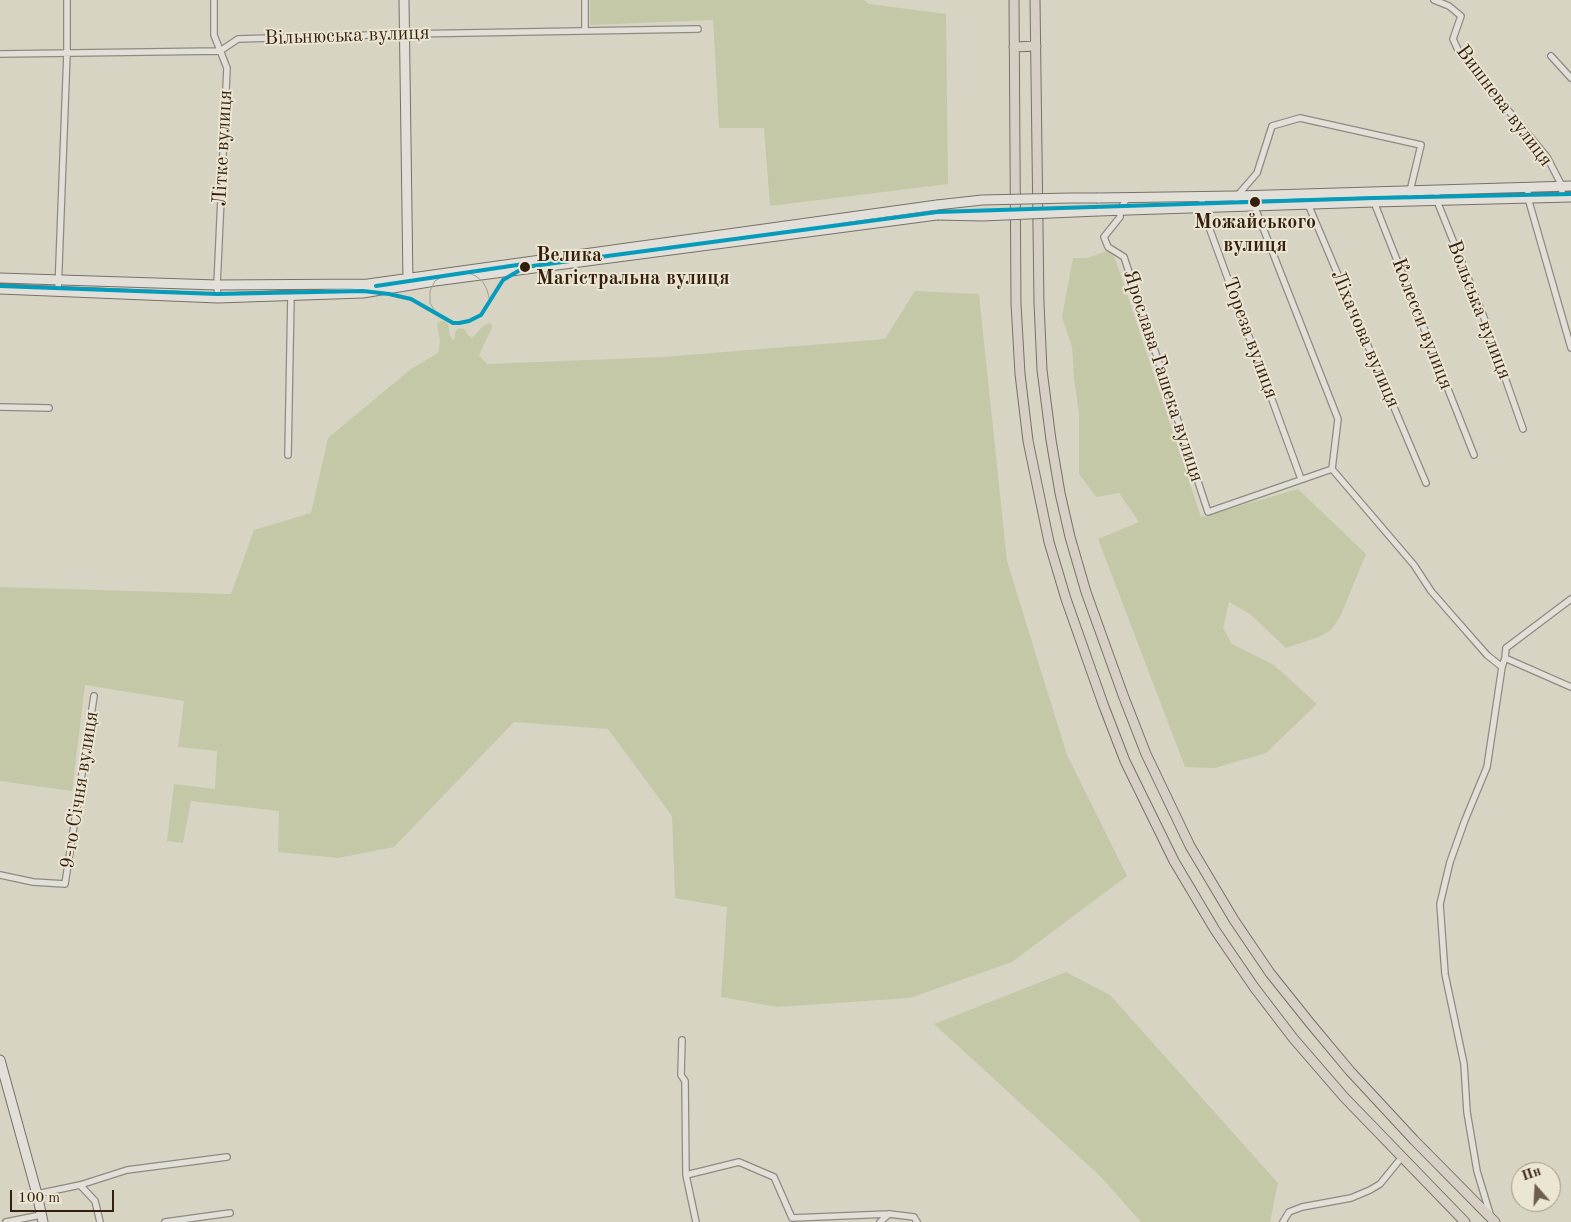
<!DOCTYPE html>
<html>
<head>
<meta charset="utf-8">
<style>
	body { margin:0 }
	#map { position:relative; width:1571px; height:1222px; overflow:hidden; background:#d8d4c4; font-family:"Old Standard TT",serif }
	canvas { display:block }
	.north { position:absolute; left:1511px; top:1162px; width:50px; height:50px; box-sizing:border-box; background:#ebe6d3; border:1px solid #a29684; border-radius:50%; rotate:341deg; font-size:14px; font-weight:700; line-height:20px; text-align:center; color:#351e0e }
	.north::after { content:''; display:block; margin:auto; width:18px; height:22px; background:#6e5e4e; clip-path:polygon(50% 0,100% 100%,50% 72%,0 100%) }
	.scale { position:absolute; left:10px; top:1190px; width:104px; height:22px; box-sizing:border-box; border:2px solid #351e0e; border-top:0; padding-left:6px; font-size:15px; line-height:18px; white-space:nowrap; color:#351e0e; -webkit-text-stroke:4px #ebe6d3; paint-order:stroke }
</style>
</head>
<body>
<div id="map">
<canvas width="1571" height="1222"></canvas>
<div class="north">Пн</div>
<div class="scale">100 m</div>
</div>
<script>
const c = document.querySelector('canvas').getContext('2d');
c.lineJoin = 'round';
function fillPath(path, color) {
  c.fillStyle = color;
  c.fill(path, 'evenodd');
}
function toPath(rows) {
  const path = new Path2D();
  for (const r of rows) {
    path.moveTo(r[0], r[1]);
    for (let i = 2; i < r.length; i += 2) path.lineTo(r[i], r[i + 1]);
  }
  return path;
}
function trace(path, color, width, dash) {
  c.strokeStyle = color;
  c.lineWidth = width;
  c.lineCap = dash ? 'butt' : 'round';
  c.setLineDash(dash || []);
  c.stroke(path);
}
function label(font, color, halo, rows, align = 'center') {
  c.font = font + ' "Old Standard TT",serif';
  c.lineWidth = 4;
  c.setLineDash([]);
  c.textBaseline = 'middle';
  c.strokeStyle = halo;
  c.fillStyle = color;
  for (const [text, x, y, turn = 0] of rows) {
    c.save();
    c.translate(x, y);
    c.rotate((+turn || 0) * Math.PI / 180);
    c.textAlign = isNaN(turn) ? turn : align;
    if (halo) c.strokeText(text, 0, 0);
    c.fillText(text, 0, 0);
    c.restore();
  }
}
const green = toPath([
	[590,0,864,0,869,4,946,14,948,184,770,206,764,128,719,128,713,20,590,25],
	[1110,250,1116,261,1201,517,1298,489,1366,554,1340,617,1331,630,1319,637,1286,648,1250,614,1229,602,1223,628,1232,644,1274,665,1317,704,1266,753,1215,768,1185,767,1098,539,1139,522,1119,493,1096,497,1079,474,1079,414,1074,379,1072,347,1062,317,1073,258,1087,258],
	[915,291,979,294,1007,561,1067,755,1127,876,1012,962,910,998,777,1007,721,997,727,907,675,898,672,816,608,729,514,722,394,847,338,858,278,852,279,811,191,801,183,843,167,841,174,784,215,789,217,751,178,747,184,701,85,685,72,791,0,781,0,587,231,594,254,530,311,513,328,438,411,369,438,353,440,341,437,323,441,321,445,321,448,324,450,336,453,340,455,338,455,332,459,328,464,329,468,335,472,338,483,326,489,323,492,325,492,328,479,355,487,364,662,357,885,339],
	[1066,972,1110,995,1278,1183,1270,1222,1141,1222,1101,1177,934,1024]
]);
const street = toPath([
	[214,0,214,35,227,68,217,285,218,298],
	[585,0,585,31],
	[1434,0,1449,6,1461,16,1453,39,1458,50,1547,157,1562,186,1562,198],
	[0,54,220,51,238,39,405,34,698,29],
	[1551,56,1571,78],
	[1528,187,1528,198,1571,348],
	[1437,190,1437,201,1483,315,1523,429],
	[1375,191,1374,202,1474,455],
	[1309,193,1308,204,1426,483],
	[1255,195,1254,205,1338,419,1332,469],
	[1202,197,1202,208,1301,479],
	[1127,198,1120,210,1120,217,1104,237,1108,247,1124,257,1208,512,1332,469,1414,565,1431,591,1451,614,1487,655,1502,667],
	[1237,206,1237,196,1257,173,1272,126,1300,118,1421,145,1410,191,1410,201],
	[58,291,67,53,67,0],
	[0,407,49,408],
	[288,455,291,295],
	[1505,658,1506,648,1571,599],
	[0,875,33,882,65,884,94,696],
	[682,1040,681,1075,685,1081,686,1175,696,1222],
	[686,1175,739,1162,774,1177,792,1218,889,1214,914,1217,917,1222],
	[80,1185,95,1201,100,1222],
	[37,1194,80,1185,127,1170,227,1157],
	[1490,1214,1477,1171,1467,1112,1464,1064,1445,974,1440,904,1450,862,1465,820,1487,767,1502,667,1505,658,1571,687],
	[6,1222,41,1215],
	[165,1222,230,1213],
	[880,1222,889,1214],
	[1283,1222,1289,1212,1302,1207,1351,1198,1370,1190,1380,1184,1402,1157]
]);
const secondary = toPath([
	[404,0,408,282],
	[1098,198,1237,196,1571,186],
	[1098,211,1374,202,1571,197],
	[0,278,217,285,368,284,937,205],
	[0,289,218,298,363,293,435,281,937,215],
	[0,1060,37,1194,43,1222]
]);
const primary = toPath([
	[1014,0,1016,304,1020,374,1028,441,1049,542,1066,599,1103,704,1125,761,1174,861,1215,930,1254,987,1293,1038,1344,1097,1465,1222],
	[1035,0,1039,303,1042,370,1051,440,1060,493,1070,537,1086,592,1123,695,1146,754,1190,846,1234,920,1270,973,1310,1023,1350,1071,1414,1140,1495,1222],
	[1014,47,1036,46]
]);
const tram = toPath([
	[466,272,476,276,483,282,487,290,490,301],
	[436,313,430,303,430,291,435,281,445,275]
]);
const secondaryBridge = toPath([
	[937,205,982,200,1070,198,1098,198],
	[937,215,982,216,1098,211]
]);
const tram1 = toPath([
	[0,286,217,294,363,291,389,294,411,299,453,323,459,323,469,321,481,315,503,280,525,267,937,212,1374,198,1571,194],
	[376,286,524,264]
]);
const markers = [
	[1255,202,6,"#351e0e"],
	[525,267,6,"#351e0e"]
];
const streetNames = [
	["Вільнюська вулиця",347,36,-2],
	["Вишнева вулиця",1504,106,53],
	["Літке вулиця",223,148,-87],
	["Вольська вулиця",1479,310,69],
	["Колесси вулиця",1422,324,69],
	["Тореза вулиця",1250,338,70],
	["Ліхачова вулиця",1365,339,67],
	["Ярослава Гашека вулиця",1163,376,72],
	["9-го Січня вулиця",80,790,-81]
];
const stopNames = [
	["Можайського",1255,223],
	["вулиця",1255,246],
	["Велика",536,256,"left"],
	["Магістральна вулиця",536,279,"left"]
];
fillPath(green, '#c5c8a7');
trace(street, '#8f8a7f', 8);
trace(secondary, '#777167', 11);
trace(primary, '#777167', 11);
trace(street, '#e1dfd8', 5.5);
trace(secondary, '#e1dfd8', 9);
trace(primary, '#d5d0c3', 9);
trace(tram, '#a29e96', 1);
trace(secondaryBridge, '#777167', 11, []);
trace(secondaryBridge, '#e1dfd8', 9);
trace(tram1, '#059bbb', 4);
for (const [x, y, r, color] of markers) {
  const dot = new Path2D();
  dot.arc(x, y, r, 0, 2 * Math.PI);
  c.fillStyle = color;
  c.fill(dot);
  trace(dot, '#ebe6d3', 2);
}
label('20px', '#351e0e', '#ebe6d3', streetNames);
label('bold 20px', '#351e0e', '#ebe6d3', stopNames);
</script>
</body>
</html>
